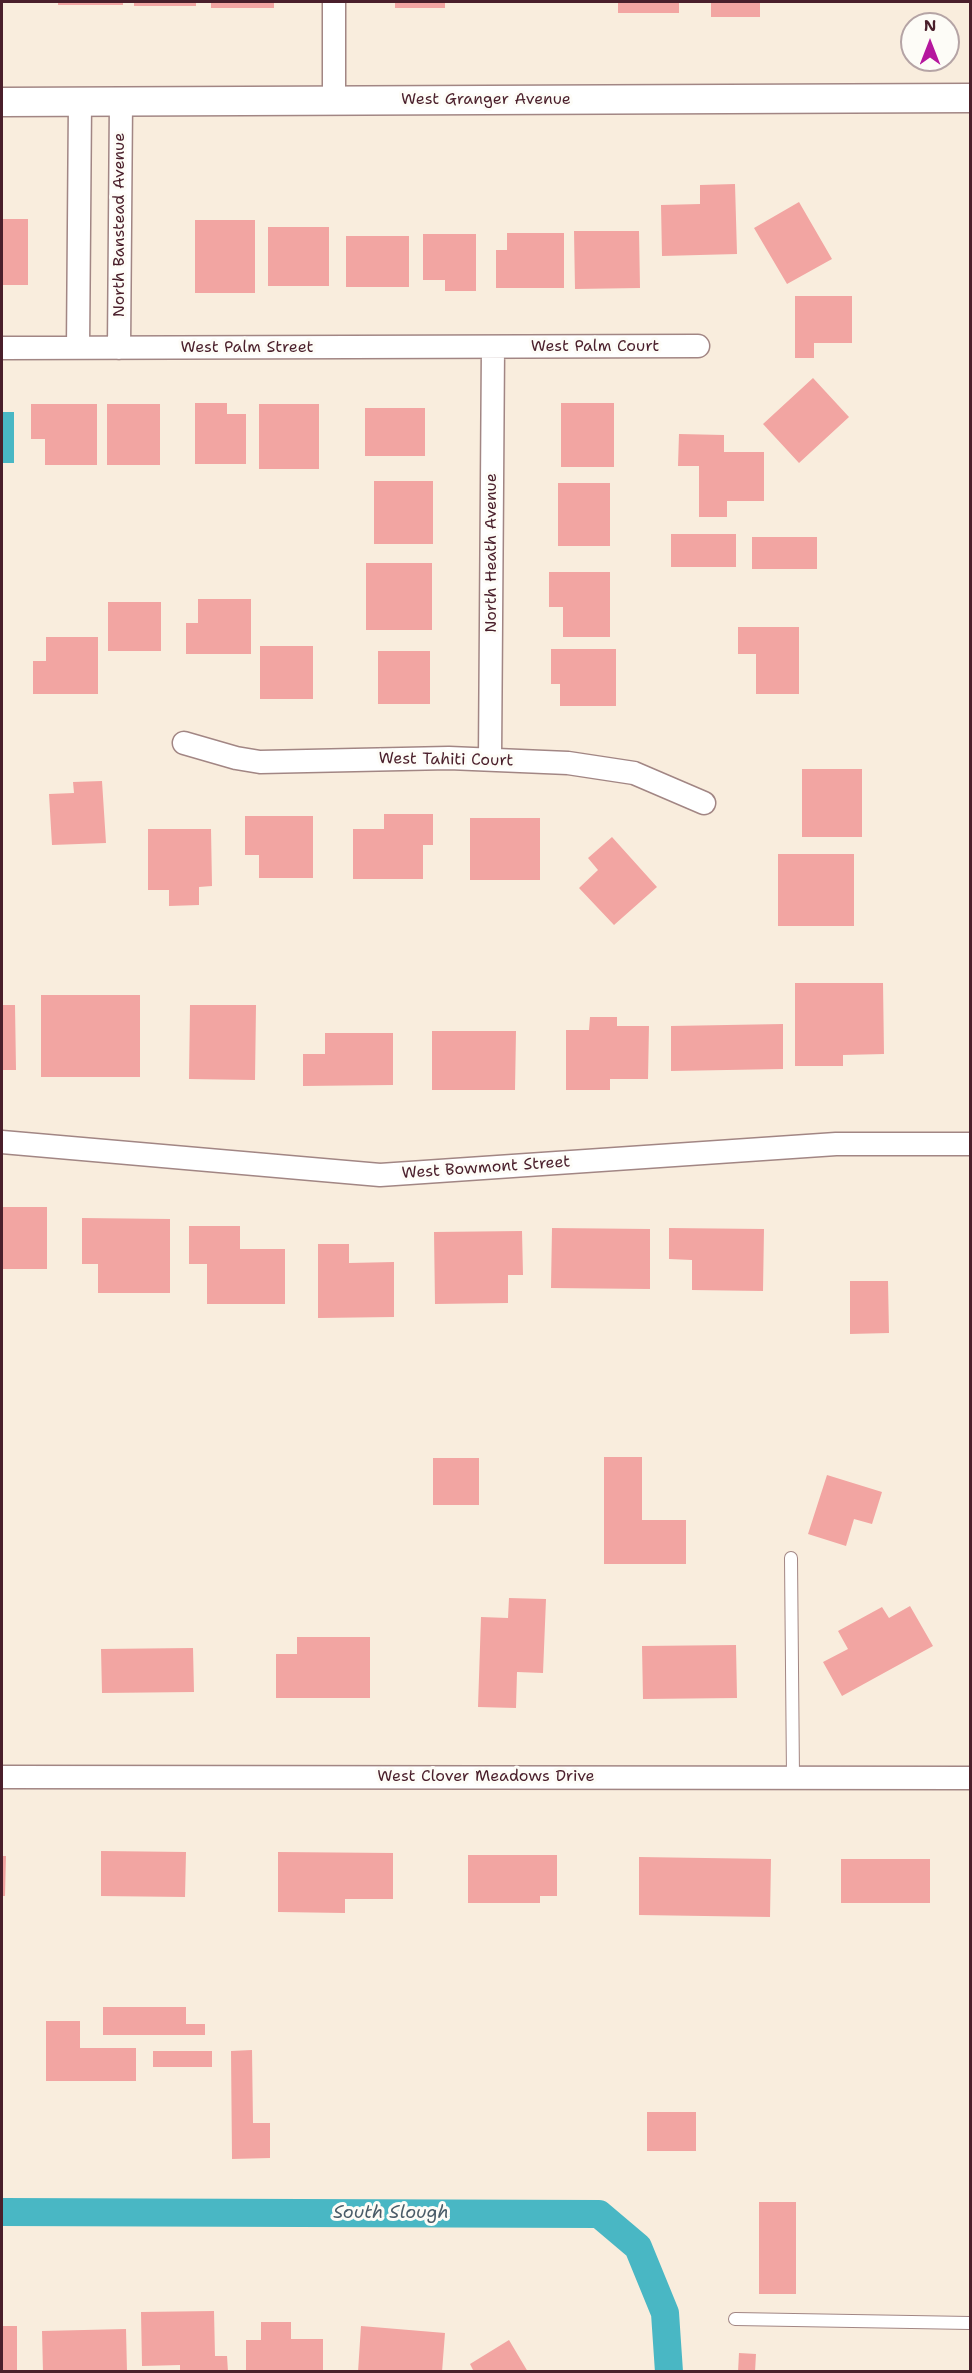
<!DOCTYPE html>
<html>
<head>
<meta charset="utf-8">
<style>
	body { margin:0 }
	#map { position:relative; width:972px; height:2373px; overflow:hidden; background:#f9eddd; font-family:"Shantell Sans",sans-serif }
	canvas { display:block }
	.frame { position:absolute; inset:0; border:3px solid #4a1f2b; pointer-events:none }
	.north { position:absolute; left:900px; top:12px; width:60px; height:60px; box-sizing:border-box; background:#fdfcf7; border:2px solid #b5a4a5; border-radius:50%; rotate:0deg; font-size:16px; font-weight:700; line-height:24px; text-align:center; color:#4a1f2b }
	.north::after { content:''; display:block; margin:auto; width:21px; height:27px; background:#b5179e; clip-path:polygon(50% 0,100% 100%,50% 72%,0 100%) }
</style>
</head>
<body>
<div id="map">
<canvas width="972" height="2373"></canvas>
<div class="frame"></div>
<div class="north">N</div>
</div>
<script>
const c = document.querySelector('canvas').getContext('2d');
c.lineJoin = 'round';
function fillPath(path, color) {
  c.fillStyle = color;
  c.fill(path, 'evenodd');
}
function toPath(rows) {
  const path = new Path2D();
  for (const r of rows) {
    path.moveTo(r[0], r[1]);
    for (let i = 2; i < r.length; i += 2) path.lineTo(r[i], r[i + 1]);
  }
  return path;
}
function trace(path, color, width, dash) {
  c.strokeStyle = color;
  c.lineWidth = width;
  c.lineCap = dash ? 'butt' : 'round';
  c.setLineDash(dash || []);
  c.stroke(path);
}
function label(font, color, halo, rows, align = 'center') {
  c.font = font + ' "Shantell Sans",sans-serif';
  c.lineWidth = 6;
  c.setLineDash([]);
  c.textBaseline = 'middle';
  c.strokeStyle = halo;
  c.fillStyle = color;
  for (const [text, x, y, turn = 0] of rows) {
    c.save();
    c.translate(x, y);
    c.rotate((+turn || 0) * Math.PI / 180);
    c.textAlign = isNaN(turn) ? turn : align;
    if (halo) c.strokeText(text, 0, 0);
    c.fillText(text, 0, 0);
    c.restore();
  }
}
const water = toPath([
	[2,412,14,412,14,463,2,463]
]);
const canal = toPath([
	[2,2212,599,2214,638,2247,665,2313,669,2372]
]);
const building = toPath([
	[58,2,123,2,123,5,58,5],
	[134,2,196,2,196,6,134,6],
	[211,2,274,2,274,8,211,8],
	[395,2,445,2,445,8,395,8],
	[618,2,679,2,679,13,618,13],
	[711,2,760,2,760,17,711,17],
	[735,184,737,254,662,256,661,205,700,204,700,185],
	[799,202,832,259,787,284,754,228],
	[2,219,28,219,28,285,2,285],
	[195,220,255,220,255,293,195,293],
	[268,227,329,227,329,286,268,286],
	[574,231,639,231,640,288,575,289],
	[507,233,564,233,564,288,496,288,496,250,507,250],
	[423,234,476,234,476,291,445,291,445,280,423,280],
	[346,236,409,236,409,287,346,287],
	[795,296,852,296,852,343,814,343,814,358,795,358],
	[813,378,849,417,799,463,763,424],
	[195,403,227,403,227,414,246,414,246,464,195,464],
	[561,403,614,403,614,467,561,467],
	[31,404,97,404,97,465,45,465,45,439,31,439],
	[107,404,160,404,160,465,107,465],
	[259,404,319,404,319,469,259,469],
	[365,408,425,408,425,456,365,456],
	[679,434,724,435,724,452,764,452,764,501,727,501,727,517,699,517,699,466,678,466],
	[374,481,433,481,433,544,374,544],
	[558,483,610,483,610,546,558,546],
	[671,534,736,534,736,567,671,567],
	[752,537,817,537,817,569,752,569],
	[366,563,432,563,432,630,366,630],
	[549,572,610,572,610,637,563,637,563,607,549,607],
	[198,599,251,599,251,654,186,654,186,623,198,623],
	[108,602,161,602,161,651,108,651],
	[738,627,799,627,799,694,756,694,756,654,738,654],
	[46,637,98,637,98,694,33,694,33,661,46,661],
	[260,646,313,646,313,699,260,699],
	[551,649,616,649,616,706,560,706,560,684,551,684],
	[378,651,430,651,430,704,378,704],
	[802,769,862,769,862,837,802,837],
	[102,781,106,843,52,845,49,794,74,793,73,782],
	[384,814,433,814,433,845,423,845,423,879,353,879,353,829,384,829],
	[245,816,313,816,313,878,259,878,259,855,245,855],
	[470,818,540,818,540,880,470,880],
	[148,829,211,829,212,886,199,887,199,905,169,906,169,890,148,890],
	[612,837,657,887,614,925,579,888,598,870,588,858],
	[778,854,854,854,854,926,778,926],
	[795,983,883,983,884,1054,843,1055,843,1066,795,1066],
	[41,995,140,995,140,1077,41,1077],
	[2,1005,15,1005,16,1070,2,1070],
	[190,1005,256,1005,255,1080,189,1079],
	[590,1017,617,1017,617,1026,649,1026,648,1079,610,1079,610,1090,566,1090,566,1030,589,1030],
	[783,1024,783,1069,671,1071,671,1026],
	[432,1031,516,1031,515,1090,432,1090],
	[325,1033,393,1033,393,1085,303,1086,303,1054,325,1054],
	[2,1207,47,1207,47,1269,2,1269],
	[82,1218,170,1219,170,1293,98,1293,98,1264,82,1264],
	[189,1226,240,1226,240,1249,285,1249,285,1304,207,1304,207,1264,189,1264],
	[552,1228,650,1229,650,1289,551,1288],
	[669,1228,764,1229,763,1291,692,1290,692,1260,669,1259],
	[522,1231,523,1275,508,1275,508,1303,435,1304,434,1232],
	[318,1244,349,1244,349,1263,394,1262,394,1317,318,1318],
	[850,1281,888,1281,889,1333,850,1334],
	[604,1457,642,1457,642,1520,686,1520,686,1564,604,1564],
	[433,1458,479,1458,479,1505,433,1505],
	[827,1475,882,1492,872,1524,854,1519,846,1546,808,1534],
	[509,1598,546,1599,543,1673,517,1672,516,1708,478,1707,481,1617,508,1618],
	[910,1606,933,1646,842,1696,823,1662,848,1649,838,1631,882,1607,889,1618],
	[297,1637,370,1637,370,1698,276,1698,276,1654,297,1654],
	[736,1645,737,1698,643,1699,642,1646],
	[193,1648,194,1692,102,1693,101,1649],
	[101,1851,186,1852,185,1897,101,1896],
	[278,1852,393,1853,393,1899,345,1899,345,1913,278,1912],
	[468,1855,557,1855,557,1896,540,1896,540,1903,468,1903],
	[2,1856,6,1856,5,1896,2,1896],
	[639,1857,771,1859,770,1917,639,1915],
	[841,1859,930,1859,930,1903,841,1903],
	[103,2007,186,2007,186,2024,205,2024,205,2035,103,2035],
	[46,2021,80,2021,80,2048,136,2048,136,2081,46,2081],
	[252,2050,253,2123,270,2123,270,2158,232,2159,231,2051],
	[153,2051,212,2051,212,2067,153,2067],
	[647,2112,696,2112,696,2151,647,2151],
	[759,2202,796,2202,796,2294,759,2294],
	[214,2311,215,2356,227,2356,228,2372,180,2372,180,2365,142,2366,141,2312],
	[261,2322,291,2322,291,2339,323,2339,323,2372,246,2372,246,2340,261,2340],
	[2,2326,17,2326,17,2372,2,2372],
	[361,2326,445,2333,442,2372,358,2372],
	[126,2329,127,2372,43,2372,42,2331],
	[509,2340,528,2372,474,2372,470,2364],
	[739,2353,756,2354,755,2372,738,2372]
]);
const service = toPath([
	[791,1558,793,1777],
	[735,2319,970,2323]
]);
const minor = toPath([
	[334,2,334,100],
	[2,348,698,346],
	[78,348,80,102],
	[119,348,121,101],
	[184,743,236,758,260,762,449,758,568,763,634,773,704,803],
	[490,759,493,347],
	[2,1142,380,1175,836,1144,970,1144],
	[2,1777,970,1778]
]);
const tertiary = toPath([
	[2,102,970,98]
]);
const streetNames = [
	["West Granger Avenue",486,100],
	["North Banstead Avenue",120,225,-90],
	["West Palm Court",595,347],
	["West Palm Street",247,348],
	["North Heath Avenue",492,553,-90],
	["West Tahiti Court",446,760,1],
	["West Bowmont Street",486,1168,-4],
	["West Clover Meadows Drive",486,1777]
];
const waterNames = [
	["South Slough",391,2213]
];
fillPath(water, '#49b7c4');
trace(canal, '#49b7c4', 28);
fillPath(building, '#f2a5a2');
trace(service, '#a28684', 14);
trace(minor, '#a28684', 25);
trace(tertiary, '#a28684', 31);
trace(service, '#fff', 12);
trace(minor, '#fff', 22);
trace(tertiary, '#fff', 28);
label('16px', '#4a1f2b', '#fdfcf7', streetNames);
label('italic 18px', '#4a5c68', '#fdfcf7', waterNames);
</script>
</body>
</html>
